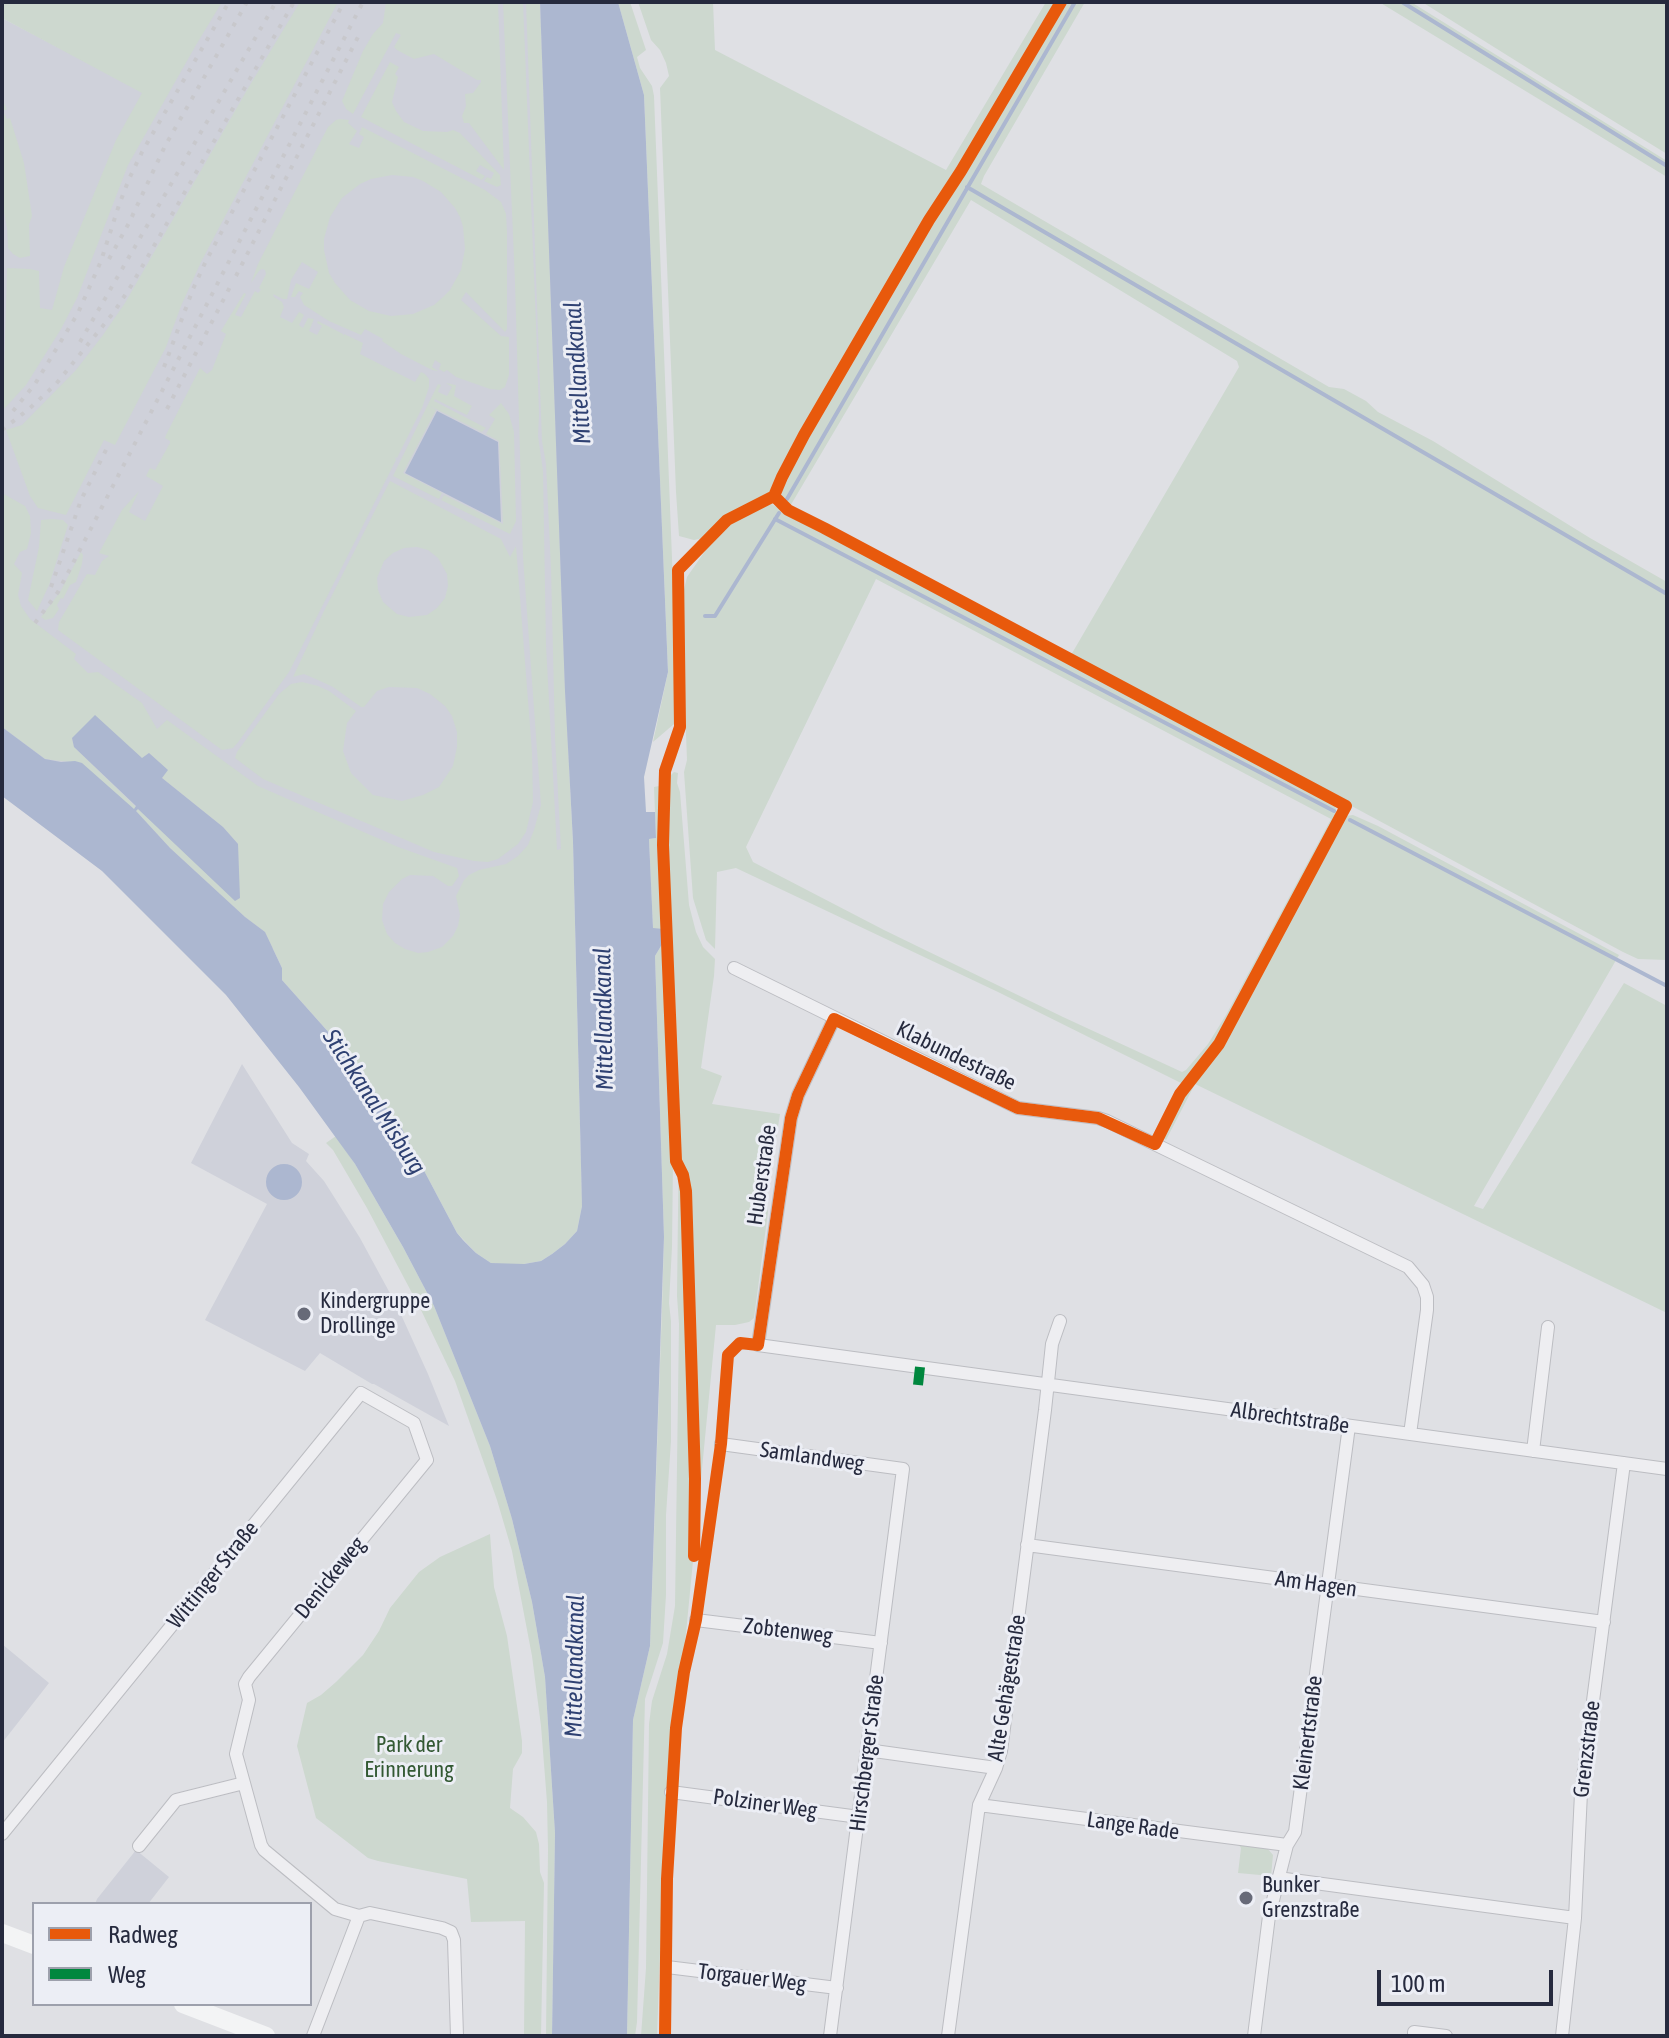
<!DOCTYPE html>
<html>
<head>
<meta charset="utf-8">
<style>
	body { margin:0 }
	#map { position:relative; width:1669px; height:2038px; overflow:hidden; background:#dfe0e4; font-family:"Asap Condensed",sans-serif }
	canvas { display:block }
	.frame { position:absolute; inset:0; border:4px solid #262a3e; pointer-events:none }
	.legend { position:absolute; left:32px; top:1902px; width:280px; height:104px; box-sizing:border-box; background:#eceef5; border:2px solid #9da0ac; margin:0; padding:10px 14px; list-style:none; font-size:24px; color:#262a3e }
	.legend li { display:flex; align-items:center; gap:16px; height:40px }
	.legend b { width:40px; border:2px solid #9da0ac }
	.scale { position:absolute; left:1377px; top:1970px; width:176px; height:36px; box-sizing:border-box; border:4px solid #262a3e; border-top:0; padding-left:10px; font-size:24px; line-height:28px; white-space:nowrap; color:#262a3e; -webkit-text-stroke:6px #eceef5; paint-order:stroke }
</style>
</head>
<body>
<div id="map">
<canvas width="1669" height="2038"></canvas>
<div class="frame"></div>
<ul class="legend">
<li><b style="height:10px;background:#e8590c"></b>Radweg</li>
<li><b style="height:10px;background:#00873e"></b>Weg</li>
</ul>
<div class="scale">100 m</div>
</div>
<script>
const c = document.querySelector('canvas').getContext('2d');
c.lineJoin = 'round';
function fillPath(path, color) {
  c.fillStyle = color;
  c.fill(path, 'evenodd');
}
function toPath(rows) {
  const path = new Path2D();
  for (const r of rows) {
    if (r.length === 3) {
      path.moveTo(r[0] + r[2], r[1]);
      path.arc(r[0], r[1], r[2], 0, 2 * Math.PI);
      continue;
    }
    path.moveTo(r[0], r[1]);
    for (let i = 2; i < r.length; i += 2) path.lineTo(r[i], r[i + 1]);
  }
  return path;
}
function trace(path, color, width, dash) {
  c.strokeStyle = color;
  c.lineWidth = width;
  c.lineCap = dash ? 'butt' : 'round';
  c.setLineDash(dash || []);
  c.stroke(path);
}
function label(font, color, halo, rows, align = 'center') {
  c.font = font + ' "Asap Condensed",sans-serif';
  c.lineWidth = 6;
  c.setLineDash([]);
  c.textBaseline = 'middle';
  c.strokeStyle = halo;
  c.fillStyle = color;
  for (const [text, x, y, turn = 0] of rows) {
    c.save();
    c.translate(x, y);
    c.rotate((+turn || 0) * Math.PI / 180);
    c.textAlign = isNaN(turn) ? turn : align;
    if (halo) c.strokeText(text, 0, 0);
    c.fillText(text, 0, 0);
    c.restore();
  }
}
const built = toPath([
	[219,2,540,2,565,633,582,1206,45,759,2,727,2,18,113,76],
	[242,1064,292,1143,309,1154,306,1161,324,1181,360,1238,398,1308,428,1374,449,1426,374,1384,372,1384,320,1353,305,1371,205,1320,267,1204,191,1163],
	[2,1644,49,1683,2,1743],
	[136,1850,169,1877,148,1904,95,1904,97,1899]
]);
const green = toPath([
	[2,2,222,2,196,45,128,165,77,298,61,329,26,385,3,410,7,268,30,269,39,271,40,308,52,310,64,267,116,140,142,93,2,18],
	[300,2,338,2,201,262,181,306,166,347,115,445,104,440,66,515,38,508,30,496,6,430,22,425,76,370,103,335,125,303,247,90],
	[386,2,498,2,504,170,469,123,464,123,462,116,466,106,465,94,473,93,481,82,481,80,477,80,434,54,414,59,397,50,394,47,401,35,396,33,353,114,346,109,342,101,363,51,373,34,383,23],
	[503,2,523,2,536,325,539,414,538,436,543,471,546,645,557,850,561,849,555,737,551,568,546,464,542,441,526,2,540,2,565,691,573,842,582,1206,577,1231,565,1244,552,1254,541,1261,524,1264,505,1265,491,1263,476,1253,457,1233,401,1127,331,1035,282,980,282,968,265,932,245,917,170,848,136,811,137,808,211,876,239,894,238,844,223,827,162,778,167,770,149,753,142,759,72,738,74,747,136,807,134,810,79,763,45,759,2,727,2,493,25,506,30,516,31,533,27,549,20,552,14,564,22,573,18,595,21,606,30,619,76,654,74,659,88,673,98,672,142,703,157,729,167,720,258,786,398,847,457,868,459,876,452,886,448,886,433,876,410,875,402,879,389,892,383,904,382,920,387,934,395,943,405,949,418,953,428,952,442,947,453,936,458,926,460,915,456,896,464,880,469,875,479,870,506,864,518,856,528,845,534,830,541,805,523,557,515,282],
	[618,2,630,2,646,50,637,57,640,68,652,86,654,96,676,661,674,724,653,742,668,672,644,95],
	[638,2,713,2,715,50,946,170,1046,2,1057,2,978,139,924,221,792,450,771,491,726,519,703,538,694,540,679,536,676,492,660,88,669,76,666,63,660,50,651,40],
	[1064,2,1085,2,984,176,981,184,1329,387,1344,389,1366,401,1378,412,1433,441,1590,538,1667,582,1667,960,1638,959,1623,952,1071,655,1239,367,1237,361,971,200,789,508,782,500,781,491,785,478,808,433,914,251,943,202,967,169],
	[1379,2,1411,2,1667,161,1667,177],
	[1422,2,1667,2,1667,154,1537,74],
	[390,62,399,67,395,74,398,77,392,102,396,111,404,122,423,131,447,132,453,130,460,133,500,175,501,185,497,187,484,181,487,177,491,179,494,173,480,165,476,171,485,176,482,180,361,117],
	[2,99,7,109,3,111,7,119,10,118,24,163,32,216,29,225,30,256,20,258,13,254,8,248,7,228,2,201],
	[340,119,349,120,348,123,357,131,349,144,359,148,364,137,359,134,362,127,485,190,501,202,506,214,507,232,507,329,505,332,466,292,461,300,501,336,509,337,509,375,505,387,500,390,490,389,456,377,447,370,444,372,439,369,441,364,435,360,432,367,438,371,432,370,401,354,382,341,383,339,365,329,361,335,329,321,304,305,300,297,303,293,299,291,295,297,291,297,296,283,309,289,318,272,302,262,291,280,287,299,283,299,273,294,274,297,282,302,284,307,280,317,292,323,299,312,301,313,304,315,299,325,303,328,308,318,314,319,309,331,317,335,322,326,317,323,318,321,343,334,343,336,344,334,363,343,360,354,415,382,421,372,425,374,429,379,429,387,422,408,397,458,395,457,396,460,289,672,239,741,233,748,222,750,58,630,59,622,87,574,95,575,102,561,109,556,99,553,122,510,139,491,129,512,145,521,163,486,146,476,150,468,155,470,170,443,170,441,165,438,166,435,200,368,207,374,212,370,226,334,221,331,244,293,246,294,235,315,241,317,255,291,258,293,261,290,259,288,266,274,265,270,262,269,259,271,251,283,258,264,328,127,336,120],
	[392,175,413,177,423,181,441,192,455,208,460,217,463,227,465,249,461,270,450,290,442,298,434,305,413,314,391,316,369,311,350,300,335,283,329,273,324,250,324,239,330,217,342,198,360,184,371,179],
	[446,383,456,385,454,396,472,406,467,415,435,399,434,401,486,428,482,432,430,406,436,410,403,473,442,493,439,499,393,476,438,384,441,385,438,392,447,396,452,387],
	[501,403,509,414,514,432,516,521,510,534,441,500,444,495,503,524,499,441,486,434,495,419,489,415],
	[390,481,501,539,510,557,516,546,532,752,533,802,526,832,518,844,498,859,488,862,474,861,434,852,263,779,235,758,237,752,279,694,291,684,302,682,318,686,329,691,356,711,347,723,343,751,351,773,373,795,402,801,423,795,439,787,453,766,457,747,457,732,452,716,445,706,430,694,417,688,389,687,377,691,364,707,361,707,333,687,318,680,304,674,293,677,324,611],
	[417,547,428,550,438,558,447,574,448,586,445,598,437,608,427,615,409,617,397,614,383,602,378,590,377,578,384,561,393,553,404,548],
	[770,503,791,516,820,529,1211,736,1333,803,1336,809,1335,821,1235,1010,1218,1043,1183,1084,998,992,736,868,717,872,715,949,706,940,693,898,684,772,687,760,681,602,687,577,712,541,732,522],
	[876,579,1331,819,1226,1015,1208,1044,1186,1070,1182,1072,1063,1017,884,930,753,862,746,847],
	[52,519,63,520,68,525,49,585,37,611,28,600,39,547,41,520],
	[81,552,83,555,82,564,76,582,70,585,63,599,61,598,57,605,59,609,53,618,45,620,41,617,60,592],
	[674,772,678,773,677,783,680,792,689,905,696,932,703,947,715,959,714,976,701,1068,722,1076,712,1104,780,1114,766,1202,768,1212,754,1318,749,1322,735,1325,716,1325,663,1869,657,2036,641,2036,646,1968,649,1724,652,1701,667,1654,675,1606,679,1324,677,1296,679,1129,673,1034,667,789,667,779],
	[659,786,661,789,660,851,663,929,653,929,649,839,656,838,654,787],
	[1353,815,1378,826,1619,955,1474,1206,1483,1209,1624,983,1667,1006,1667,1313,1195,1084,1166,1140,1163,1138,1163,1134,1187,1086,1225,1039,1343,819,1346,816],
	[664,941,673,1161,672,1247,669,1303,671,1321,671,1441,666,1515,666,1595,663,1643,645,1699,637,2022,635,2036,627,2036,633,1720,650,1646,662,1309,664,1237,655,956],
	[336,1136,355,1164,403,1247,434,1306,490,1446,512,1519,532,1602,545,1677,555,1833,552,2036,546,2036,548,1850,547,1802,541,1726,532,1656,512,1551,497,1500,455,1381,421,1310,367,1208,333,1150,326,1143],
	[490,1534,494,1587,507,1636,522,1741,522,1753,513,1769,510,1808,523,1817,536,1832,539,1844,540,1872,544,1883,541,2036,524,2036,525,1921,471,1922,467,1879,378,1861,368,1858,359,1851,316,1818,297,1746,307,1703,321,1695,336,1682,363,1655,379,1631,390,1608,419,1572,440,1557],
	[1236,1841,1267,1848,1273,1855,1271,1876,1238,1873,1241,1848]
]);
const water = toPath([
	[540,2,618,2,644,95,668,672,644,777,646,812,655,812,656,838,649,839,653,928,663,929,664,941,655,956,664,1237,650,1646,633,1720,627,2036,552,2036,555,1833,545,1677,532,1602,512,1519,490,1446,434,1306,403,1247,355,1164,299,1087,226,995,102,871,2,796,2,727,45,759,61,762,75,761,82,763,134,809,136,806,74,747,72,738,95,715,142,758,149,753,168,770,162,778,223,827,238,844,240,898,235,901,138,809,136,811,170,848,245,917,265,932,282,968,282,980,331,1035,401,1127,457,1233,463,1240,476,1253,491,1263,524,1264,541,1261,552,1254,565,1244,577,1231,582,1206,573,842,565,691],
	[437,411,498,442,501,522,405,473],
	[284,1182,18]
]);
const stream = toPath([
	[1402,2,1667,166],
	[967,187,1667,594],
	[787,499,1075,2],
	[775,519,1334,811],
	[705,616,715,616,779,513],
	[1350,820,1667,986]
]);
const street = toPath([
	[734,968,1018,1108,1098,1118,1107,1121,1408,1267,1423,1285,1427,1297,1427,1310,1410,1434],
	[834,1019,798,1095,791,1118,758,1345,1667,1469],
	[721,1444,903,1469,830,2036],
	[1533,1451,1548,1327],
	[1027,1545,1604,1622],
	[696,1620,881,1643],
	[867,1750,996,1768],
	[671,1792,859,1817],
	[979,1805,1287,1845],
	[2,1834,361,1393,414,1423,427,1460,249,1677,245,1684,249,1700,236,1754,261,1845,264,1850,335,1909,359,1916],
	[139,1846,176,1800,244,1783],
	[1278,1878,1575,1918],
	[359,1916,370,1913,442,1928,451,1932,454,1940,457,2036],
	[667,1967,837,1988],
	[313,2036,359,1916],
	[948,2036,979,1805,996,1768,1001,1751,1045,1410,1052,1344,1060,1321],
	[1254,2036,1269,1916,1287,1845,1295,1832,1349,1426],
	[1414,2036,1414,2032,1446,2036],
	[1562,2036,1575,1918,1581,1793,1624,1463]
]);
const secondary = toPath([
	[2,1933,34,1945],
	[183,2004,266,2036]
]);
const rail = toPath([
	[109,259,129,223,165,146,247,2],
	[236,276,359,35],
	[80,342,276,2],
	[164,367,193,289,206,261,344,2],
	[167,409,231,285],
	[13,411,35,384,78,313,101,261,119,205,129,179,142,152,229,2],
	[2,430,30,408,56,384,114,312,131,286,294,2],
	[51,587,81,500,109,444],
	[35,623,58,592,70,569,363,2]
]);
const quiet = toPath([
	[918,1385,920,1367]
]);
const cycleway = toPath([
	[694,1556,695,1479,686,1191,683,1175,676,1161,663,845,665,771,680,727,678,570,727,520,774,496,782,477,804,435,929,220,961,171,1061,2],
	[665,2036,667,1879,676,1728,684,1672,696,1620,721,1444,728,1355,740,1343,758,1345,791,1118,798,1095,834,1019,1018,1108,1098,1118,1155,1144,1180,1094,1219,1044,1346,806,824,528,788,510,774,496]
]);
const markers = [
	[304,1314,8,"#676a78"],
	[1246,1898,8,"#676a78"]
];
const streetNames = [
	["Klabundestraße",956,1056,26],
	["Huberstraße",762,1175,-82],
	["Albrechtstraße",1290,1418,8],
	["Samlandweg",812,1457,8],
	["Wittinger Straße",213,1575,-51],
	["Denickeweg",330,1578,-51],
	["Am Hagen",1316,1584,8],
	["Zobtenweg",788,1631,7],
	["Alte Gehägestraße",1007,1688,-81],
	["Kleinertstraße",1308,1733,-83],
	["Grenzstraße",1587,1749,-83],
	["Hirschberger Straße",867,1753,-83],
	["Polziner Weg",765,1804,8],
	["Lange Rade",1133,1826,8],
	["Torgauer Weg",752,1978,7]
];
const poiNames = [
	["Kindergruppe",320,1301],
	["Drollinge",320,1326],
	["Bunker",1262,1885],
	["Grenzstraße",1262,1910]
];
const parkNames = [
	["Park der",409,1745],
	["Erinnerung",409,1770]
];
const waterNames = [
	["Mittellandkanal",578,373,-94],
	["Mittellandkanal",604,1019,-91],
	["Stichkanal Misburg",374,1102,57],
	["Mittellandkanal",575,1666,-89]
];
fillPath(built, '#cfd1da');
fillPath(green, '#cdd8cf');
fillPath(water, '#acb7d0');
trace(stream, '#acb7d0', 4);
trace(street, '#bcbdc2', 14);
trace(street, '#eeeef1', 12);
trace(secondary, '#f3f4f5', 18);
trace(rail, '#c8c8cc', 4, [4, 8]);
trace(quiet, '#00873e', 10, [20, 10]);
trace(cycleway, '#e8590c', 12);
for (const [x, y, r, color] of markers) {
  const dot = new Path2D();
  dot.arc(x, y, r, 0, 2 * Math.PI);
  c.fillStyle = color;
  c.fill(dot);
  trace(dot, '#eceef5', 3);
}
label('22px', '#262a3e', '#eceef5', streetNames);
label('22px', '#262a3e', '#eceef5', poiNames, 'left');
label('22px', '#335933', '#eceef5', parkNames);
label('italic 24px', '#2f4172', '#eceef5', waterNames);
</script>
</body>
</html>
